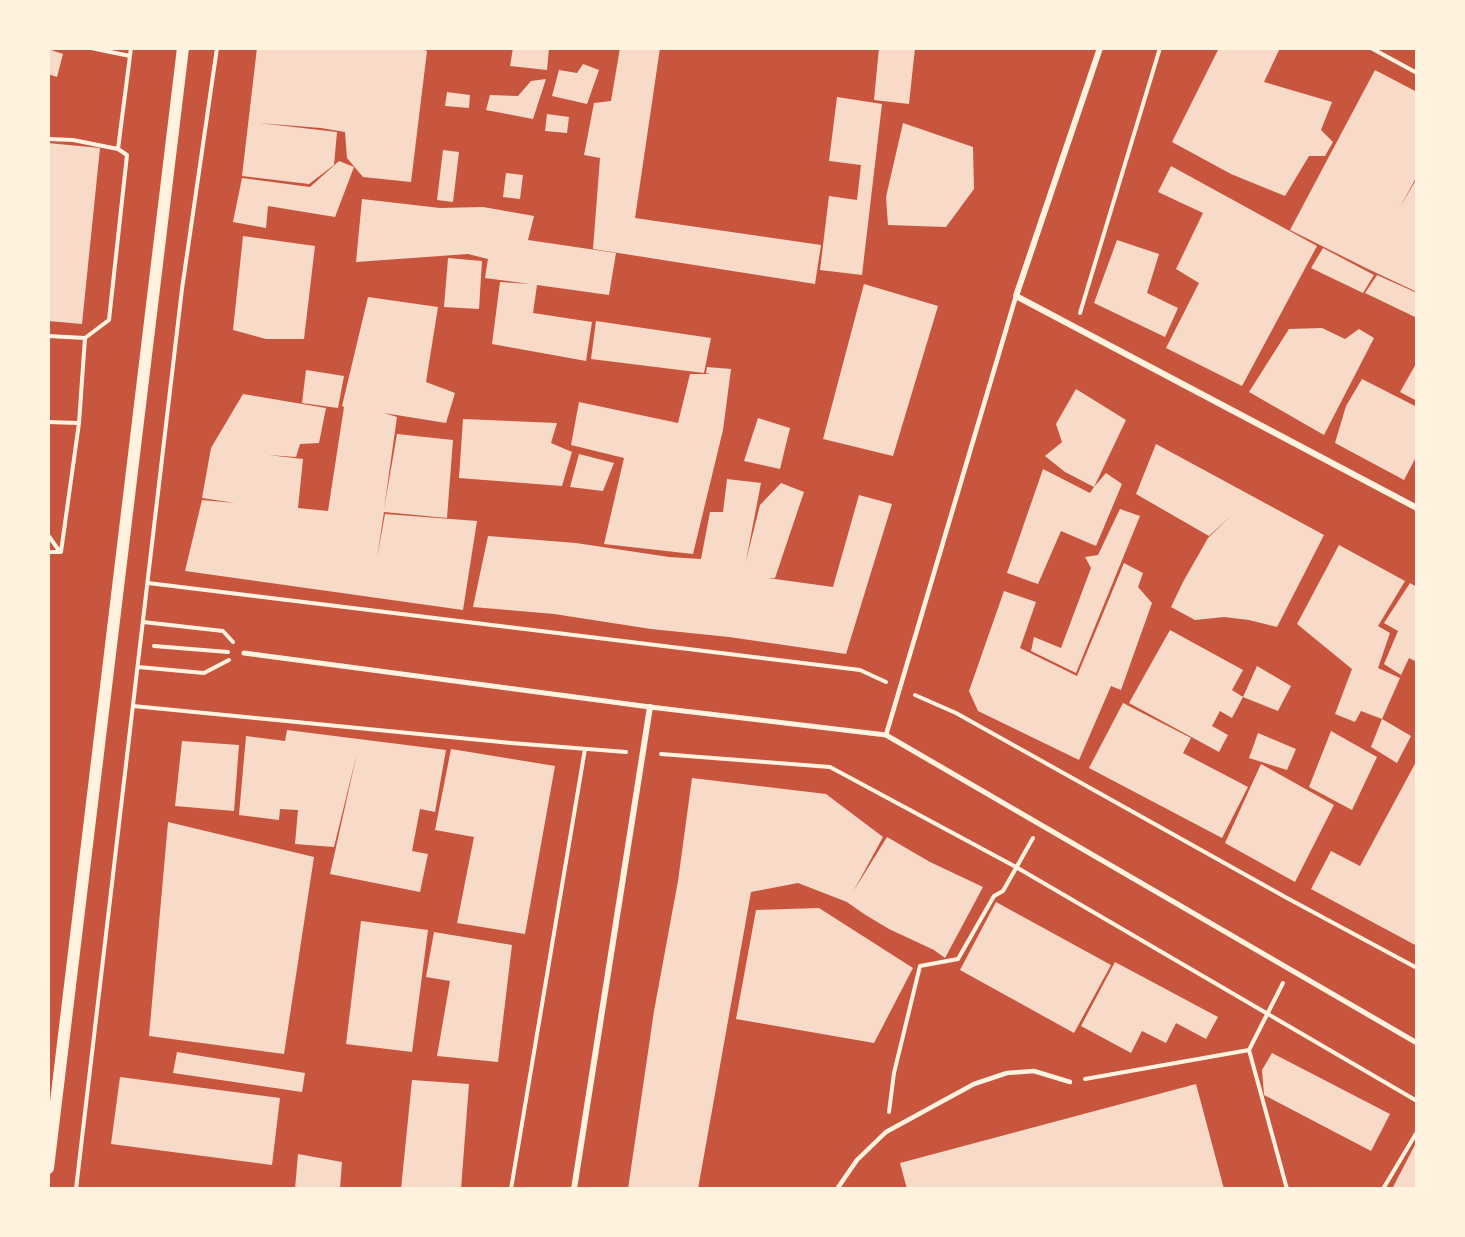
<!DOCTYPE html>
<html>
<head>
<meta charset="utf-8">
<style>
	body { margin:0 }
	#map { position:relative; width:1465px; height:1237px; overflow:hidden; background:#c8553d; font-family:Barlow,sans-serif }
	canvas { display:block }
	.frame { position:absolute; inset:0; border:50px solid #fff3e0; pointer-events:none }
</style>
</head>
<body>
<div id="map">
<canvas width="1465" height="1237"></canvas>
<div class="frame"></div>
</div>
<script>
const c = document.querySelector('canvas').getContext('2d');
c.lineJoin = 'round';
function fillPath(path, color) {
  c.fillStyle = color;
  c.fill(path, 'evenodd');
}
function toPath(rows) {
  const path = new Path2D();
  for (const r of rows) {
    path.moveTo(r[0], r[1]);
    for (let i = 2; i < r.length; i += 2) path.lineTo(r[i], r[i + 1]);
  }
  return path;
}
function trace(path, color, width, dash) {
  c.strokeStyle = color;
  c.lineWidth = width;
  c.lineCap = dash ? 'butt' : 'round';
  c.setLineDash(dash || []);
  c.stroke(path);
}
const building = toPath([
	[257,48,419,48,427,51,411,182,363,177,347,158,345,132,321,128,259,123,337,132,334,165,309,184,242,176],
	[513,48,549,48,547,70,510,66],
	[620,48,660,48,635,218,821,245,815,284,593,249,600,158,584,155,594,103,611,101],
	[879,48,915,48,909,104,874,100],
	[1219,48,1280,48,1264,82,1332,102,1321,130,1333,142,1325,156,1309,156,1285,196,1231,174,1172,142],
	[48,49,63,54,57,77,48,74],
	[583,64,599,70,587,104,552,96,559,70,577,73],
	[1375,70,1417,92,1417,176,1399,209,1417,178,1417,292,1368,269,1290,230],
	[546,79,533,119,486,110,490,95,518,96,531,81],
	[447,92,470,95,469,108,445,106],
	[837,97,882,104,862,275,820,270,829,196,857,200,861,165,829,161],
	[547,114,569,117,567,133,545,131],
	[903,123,973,147,974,189,946,227,888,225,886,197],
	[48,143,100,148,82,324,48,321],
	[443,150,459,152,453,202,437,200],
	[339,161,354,167,335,217,268,206,266,228,233,222,242,178,310,187],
	[1171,166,1317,246,1242,386,1166,348,1199,283,1176,269,1203,213,1158,192],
	[506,173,523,175,520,199,503,197],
	[362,199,440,208,483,207,534,216,528,240,616,253,609,295,537,285,533,313,592,322,586,361,492,344,500,282,530,284,485,278,488,259,468,254,356,262],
	[243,236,315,246,304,339,266,339,233,330],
	[1117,240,1159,254,1147,293,1178,308,1165,337,1094,303],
	[1323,248,1374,275,1363,293,1311,268],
	[448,258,482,261,479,309,444,307],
	[1377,275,1417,293,1417,318,1365,293],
	[864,284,938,306,893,456,823,439],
	[368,297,438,307,426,382,455,393,446,423,384,413,397,417,384,509,397,434,453,440,447,518,384,512,377,558,385,514,477,521,463,610,185,571,202,500,235,503,202,498,211,448,243,394,326,408,319,443,300,444,296,457,268,455,303,459,298,508,328,511,344,407,342,406],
	[596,321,711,338,704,373,591,359],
	[1322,328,1345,339,1359,329,1374,338,1324,435,1249,392,1289,329],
	[1417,362,1417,401,1400,392],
	[707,367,731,369,723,430,693,554,604,544,624,458,571,445,579,402,678,423,690,374,710,374,706,373],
	[306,370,344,376,338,408,302,403],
	[1362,379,1417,407,1417,455,1404,480,1335,443,1346,406],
	[1076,389,1126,420,1094,487,1106,473,1122,484,1096,546,1061,531,1038,584,1007,573,1043,469,1090,493,1094,487,1065,472,1045,456,1062,442,1056,424],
	[758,418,790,428,780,469,744,461],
	[463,419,557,423,551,443,572,452,562,486,459,478],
	[1156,444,1324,535,1277,627,1249,620,1224,617,1195,620,1171,607,1183,582,1208,538,1233,514,1209,536,1136,494],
	[579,454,614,463,603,491,570,487],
	[727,479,761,483,746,561,760,505,781,483,804,492,775,578,768,578,833,587,859,495,892,504,846,654,729,637,651,629,554,614,473,607,488,536,576,543,669,557,701,559,710,512,723,512],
	[1120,509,1140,516,1076,673,1031,651,1034,637,1061,648,1091,568,1085,557,1098,555],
	[1339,545,1405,581,1378,626,1390,633,1378,668,1400,678,1382,719,1411,736,1397,763,1371,747,1382,719,1361,711,1355,722,1335,714,1352,669,1297,624],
	[1124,563,1143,573,1138,587,1152,603,1121,690,1111,686,1079,760,978,711,969,691,1004,591,1036,602,1020,648,1077,676],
	[1410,583,1417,587,1417,662,1409,658,1401,675,1384,664,1398,631,1384,623],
	[1170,630,1243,670,1232,690,1243,697,1232,718,1220,711,1212,726,1228,735,1219,752,1129,703],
	[1257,666,1291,686,1278,711,1243,697],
	[1123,703,1191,738,1183,753,1248,787,1222,838,1089,768],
	[287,730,446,750,435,812,420,809,412,851,428,854,420,892,330,874,357,753,334,847,295,844,298,810,280,809,279,820,239,815,246,736,285,741],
	[1331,731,1377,757,1352,810,1309,787],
	[1258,733,1296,749,1287,770,1249,758],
	[182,741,239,745,234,811,175,806],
	[451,749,555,766,525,934,457,923,474,837,435,830],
	[1417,760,1417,946,1311,889,1331,851,1360,866],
	[1261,764,1334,805,1295,882,1225,843],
	[692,778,826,794,883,837,853,892,887,837,930,862,983,887,945,958,934,950,889,929,864,914,847,902,798,883,751,892,698,1189,628,1189,654,1011,678,881],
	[168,822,314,857,284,1054,149,1036],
	[996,902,1111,965,1074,1033,960,970],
	[819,908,913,968,874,1043,736,1019,756,910],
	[361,921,428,930,412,1052,346,1044],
	[434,932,512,945,498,1062,437,1056,450,981,426,977],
	[1115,962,1218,1017,1206,1039,1176,1023,1166,1043,1142,1031,1131,1053,1081,1026],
	[177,1052,305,1073,302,1092,173,1073],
	[1272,1053,1390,1114,1371,1151,1264,1095,1262,1070],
	[120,1077,280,1098,272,1165,111,1144],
	[412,1080,469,1084,461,1189,401,1189],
	[1196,1084,1224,1189,907,1189,900,1163],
	[1417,1141,1417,1189,1392,1189],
	[298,1154,342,1162,340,1189,295,1189]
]);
const path = toPath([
	[91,48,130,56],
	[1371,48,1417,73],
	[48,139,73,140,118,149,127,155,109,320,85,338],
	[118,149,131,48],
	[1080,313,1160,48],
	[48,336,85,338,79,423,61,552,48,552],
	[48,422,79,423],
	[48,535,60,552],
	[148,583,860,670,886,682],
	[143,622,223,631,233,642],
	[154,646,228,652],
	[138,667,204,673,229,660],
	[915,695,956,713,1287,898,1417,968],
	[133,706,511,743,626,752],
	[661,754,830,767,1016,867,1417,1101],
	[1283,983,1249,1050,1287,1189],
	[1085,1079,1249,1050],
	[889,1112,894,1073,920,966,958,959,994,896,1003,891,1033,838],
	[76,1189,182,289,217,48],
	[511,1189,585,749],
	[1383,1189,1417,1132]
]);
const service = toPath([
	[886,735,1016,296],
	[837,1189,857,1160,886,1132,974,1084,1007,1073,1034,1071,1070,1082]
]);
const pedestrian = toPath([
	[244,653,650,707,886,735,1417,1043]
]);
const minor = toPath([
	[1100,48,1016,296,1417,508],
	[574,1189,650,707]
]);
const secondary = toPath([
	[48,1168,183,48]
]);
fillPath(building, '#f7dbc8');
trace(path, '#fff3e0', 4);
trace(service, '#fff3e0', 4.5);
trace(pedestrian, '#fff3e0', 5);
trace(minor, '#fff3e0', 6);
trace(secondary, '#fff3e0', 12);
</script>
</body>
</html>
